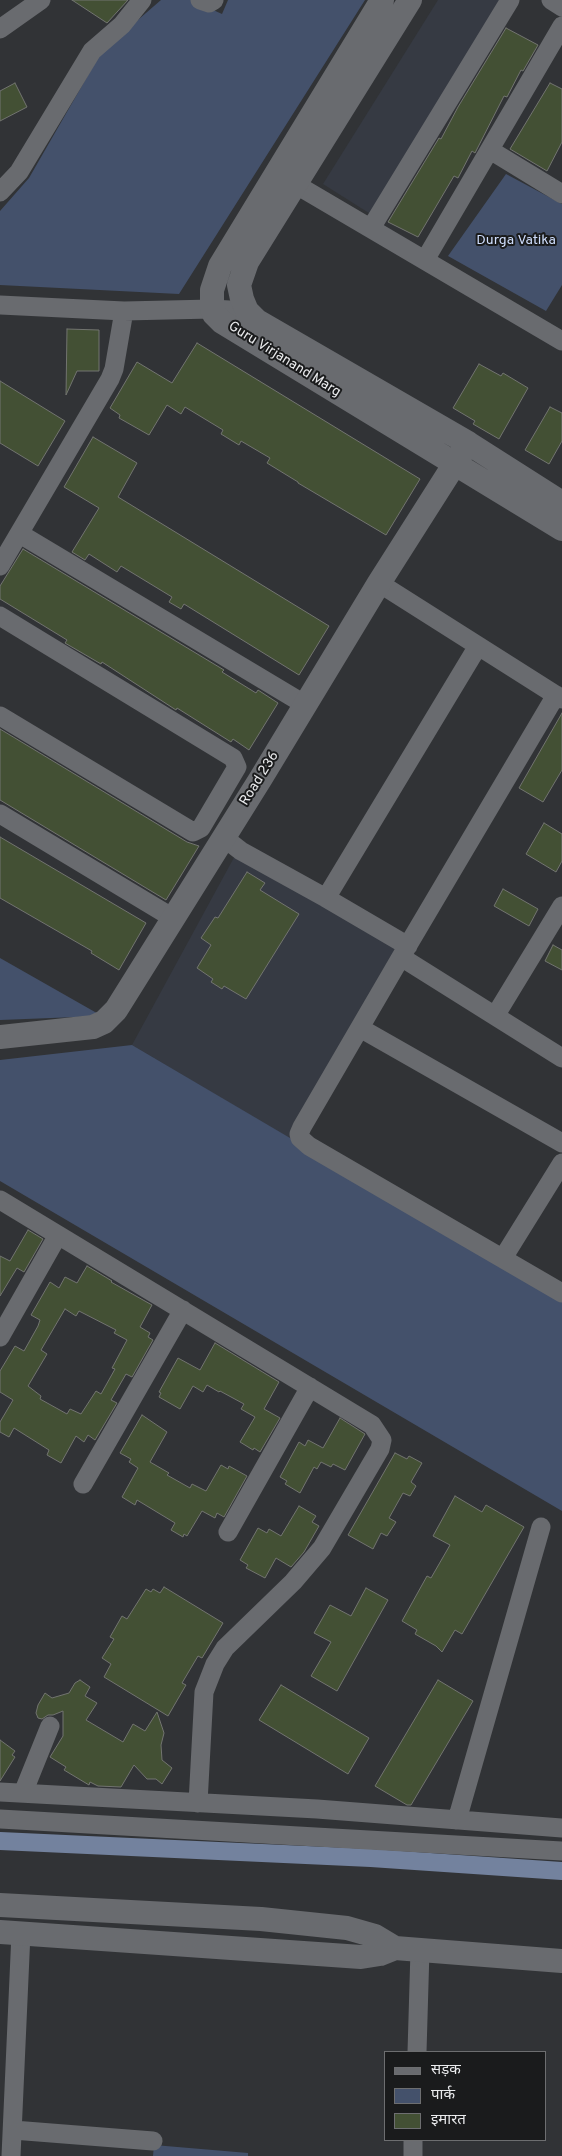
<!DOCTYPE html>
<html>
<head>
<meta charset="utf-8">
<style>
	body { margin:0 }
	#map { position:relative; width:562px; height:2156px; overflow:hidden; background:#313336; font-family:Overpass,"Noto Sans Devanagari",sans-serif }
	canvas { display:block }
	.legend { position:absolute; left:384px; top:2051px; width:162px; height:90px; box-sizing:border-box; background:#1a1b1c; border:1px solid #6d6e70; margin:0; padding:6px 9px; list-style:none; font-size:15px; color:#eaebed }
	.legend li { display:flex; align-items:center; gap:10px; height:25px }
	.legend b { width:25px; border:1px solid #6d6e70 }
</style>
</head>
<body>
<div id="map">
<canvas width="562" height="2156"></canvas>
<ul class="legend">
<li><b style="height:6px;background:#696b6f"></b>सड़क</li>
<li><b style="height:14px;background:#44516b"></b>पार्क</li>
<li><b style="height:14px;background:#435034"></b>इमारत</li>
</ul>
</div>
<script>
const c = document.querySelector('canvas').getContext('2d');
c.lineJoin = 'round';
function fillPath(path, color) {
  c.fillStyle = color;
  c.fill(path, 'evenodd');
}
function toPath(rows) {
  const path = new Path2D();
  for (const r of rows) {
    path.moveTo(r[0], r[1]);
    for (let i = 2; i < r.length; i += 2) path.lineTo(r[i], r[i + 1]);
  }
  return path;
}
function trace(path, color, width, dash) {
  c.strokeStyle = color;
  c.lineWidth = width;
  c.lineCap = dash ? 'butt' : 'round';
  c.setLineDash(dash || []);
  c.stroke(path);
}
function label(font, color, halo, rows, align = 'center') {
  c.font = font + ' Overpass,sans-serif';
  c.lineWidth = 4;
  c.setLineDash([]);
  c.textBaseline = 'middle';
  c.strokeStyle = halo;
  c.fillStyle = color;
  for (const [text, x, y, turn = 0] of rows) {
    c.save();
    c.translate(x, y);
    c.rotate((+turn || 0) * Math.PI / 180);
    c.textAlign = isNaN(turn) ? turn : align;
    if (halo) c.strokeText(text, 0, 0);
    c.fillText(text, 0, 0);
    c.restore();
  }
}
const built = toPath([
	[438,0,518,0,380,220,323,184],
	[237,852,403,948,292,1140,132,1045]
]);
const green = toPath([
	[161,0,191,0,222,14,228,0,365,0,179,294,0,285,0,211,29,178,102,51],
	[506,174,562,204,562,285,546,311,448,256],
	[0,958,102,1016,0,1020],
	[132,1045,562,1298,562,1511,0,1181,0,1060],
	[154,2145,248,2153,248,2156,153,2156]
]);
const canal = toPath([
	[0,1841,371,1858,562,1871]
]);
const building = toPath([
	[72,0,128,0,107,23,72,0],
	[506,28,538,45,523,71,521,70,507,97,504,96,475,153,472,151,458,178,454,176,418,237,388,222,439,138,441,139,458,107,506,28],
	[15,83,27,107,0,121,0,91,15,83],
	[550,83,562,89,562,142,547,171,510,149,550,83],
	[67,329,99,330,99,371,77,371,66,395,67,329],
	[197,343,420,479,386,535,298,483,298,482,267,463,270,458,241,441,239,445,221,434,223,430,185,407,181,414,167,405,149,435,119,418,120,415,110,408,137,362,172,383,197,343],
	[479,364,501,376,503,373,528,388,499,439,473,424,475,421,453,408,479,364],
	[0,381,65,421,38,466,0,443,0,381],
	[550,407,562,413,562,441,549,464,525,450,550,407],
	[93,437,137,463,118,497,329,626,299,675,184,604,181,609,169,602,172,597,121,566,117,572,89,554,85,560,72,552,99,508,64,487,93,437],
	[23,549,209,661,224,670,222,672,256,693,258,690,278,703,249,750,233,739,231,742,177,708,176,710,102,662,101,664,65,643,67,640,0,599,0,586,23,549],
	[562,713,562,770,543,802,519,788,562,713],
	[0,729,187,842,199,846,166,900,0,800,0,729],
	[544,823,562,834,562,861,556,872,526,854,544,823],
	[0,837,146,923,119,970,91,953,92,951,0,898,0,837],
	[247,872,265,883,260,890,299,914,246,999,224,986,222,989,211,982,213,979,197,968,211,945,201,938,215,917,218,918,247,872],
	[503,889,538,909,529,926,494,906,503,889],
	[553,945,562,950,562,970,545,961,553,945],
	[28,1230,43,1239,24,1272,17,1268,0,1296,0,1256,10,1261,28,1230],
	[87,1266,112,1281,111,1282,152,1305,140,1327,150,1333,148,1337,153,1340,132,1377,126,1374,111,1400,117,1403,95,1440,88,1435,84,1442,76,1436,61,1463,47,1455,49,1450,14,1428,9,1437,0,1432,0,1422,13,1400,0,1392,0,1371,15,1346,24,1351,38,1326,40,1320,31,1315,50,1282,59,1288,65,1277,77,1283,87,1266],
	[65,1309,76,1316,79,1311,116,1330,114,1333,127,1340,112,1368,115,1369,101,1394,96,1391,81,1414,70,1409,67,1414,40,1399,41,1396,28,1386,47,1354,41,1350,65,1309],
	[215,1343,279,1382,264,1409,280,1418,260,1452,254,1448,253,1450,240,1442,255,1417,241,1409,244,1404,220,1391,219,1392,207,1385,203,1392,193,1386,180,1409,159,1397,161,1393,159,1392,178,1358,200,1370,215,1343],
	[142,1415,167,1432,150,1462,169,1473,167,1475,190,1488,192,1484,206,1491,221,1465,228,1469,229,1466,247,1476,224,1517,217,1513,215,1518,202,1511,187,1536,184,1534,183,1537,171,1530,175,1523,137,1500,135,1505,122,1497,138,1468,129,1462,131,1459,120,1453,142,1415],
	[340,1418,365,1434,345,1470,333,1464,331,1467,321,1462,317,1469,314,1467,300,1493,285,1484,287,1481,280,1477,299,1442,305,1446,308,1440,323,1448,340,1418],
	[395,1453,407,1459,409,1456,422,1463,411,1482,416,1486,410,1496,403,1493,389,1518,396,1522,387,1536,381,1533,373,1549,348,1535,395,1453],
	[455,1496,482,1512,486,1505,524,1527,462,1634,455,1630,442,1652,436,1646,415,1634,417,1630,402,1621,427,1576,431,1578,450,1545,433,1536,455,1496],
	[299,1506,316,1516,312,1522,319,1526,304,1552,291,1567,276,1558,265,1578,246,1568,248,1565,240,1560,258,1528,267,1533,269,1529,281,1536,299,1506],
	[164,1587,223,1623,202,1658,198,1656,182,1683,186,1685,168,1716,104,1677,111,1664,102,1658,114,1639,110,1637,122,1616,127,1619,146,1589,151,1592,153,1589,160,1593,164,1587],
	[366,1588,388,1600,337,1691,311,1676,331,1642,314,1633,330,1605,351,1616,366,1588],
	[80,1680,90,1687,85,1696,97,1703,86,1720,123,1742,133,1724,145,1731,157,1712,164,1733,161,1745,162,1760,172,1768,162,1784,156,1779,147,1779,134,1765,121,1787,98,1786,90,1782,89,1785,64,1770,66,1767,50,1757,63,1736,63,1711,53,1715,48,1715,42,1719,38,1718,36,1713,38,1705,45,1693,52,1698,69,1693,75,1683,80,1680],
	[438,1680,473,1701,411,1805,407,1805,375,1786,438,1680],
	[281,1685,369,1738,348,1774,259,1720,281,1685],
	[0,1740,15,1751,12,1755,15,1757,0,1781,0,1740]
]);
const minor = toPath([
	[200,0,209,3,214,0],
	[551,0,562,7],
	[0,29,41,0],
	[490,150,562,194],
	[295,184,562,341],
	[0,192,19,172,92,51,122,25,142,0],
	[371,228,510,0],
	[425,260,562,26],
	[0,305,124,311,212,309,247,311],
	[20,534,304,704],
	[0,566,110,379,114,369,124,311],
	[379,583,562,699],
	[0,616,233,758,237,767,201,828,193,832,0,716],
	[556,695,401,957,562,1058],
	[0,814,173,918],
	[223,837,241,851,326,898,408,946],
	[326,898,478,646],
	[401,957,302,1127,299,1134,300,1138,309,1146,562,1293],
	[495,1016,562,906],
	[360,1028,562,1143],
	[0,1200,372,1425,382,1440,380,1449,322,1548,293,1582,225,1648,215,1664,204,1692,198,1803],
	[503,1258,562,1163],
	[0,1337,58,1235],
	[83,1484,183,1310],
	[228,1532,310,1387],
	[0,1792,317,1809,562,1828],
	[23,1793,50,1726],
	[0,1819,562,1851],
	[457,1820,541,1527],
	[417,2052,420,1950],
	[13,2130,153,2141],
	[11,2156,21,1933],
	[413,2156,413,2140]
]);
const tertiary = toPath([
	[382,0,220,266,212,290,212,309,214,314,222,322,562,529],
	[410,0,247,262,239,285,242,299,247,311,257,321,468,443,562,503],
	[0,1037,93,1027,104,1022,116,1010,261,778,379,583,468,443],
	[0,1905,261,1919,347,1928,375,1936,395,1948,562,1961],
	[0,1932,361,1957,380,1954,395,1948]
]);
const parkNames = [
	["Durga Vatika",516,241]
];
const streetNames = [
	["Guru Virjanand Marg",284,360,32],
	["Road 236",260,779,-58]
];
fillPath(built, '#363a43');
fillPath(green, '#44516b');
trace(canal, '#73829e', 18);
fillPath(building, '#435034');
trace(building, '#727470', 1);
trace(minor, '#696b6f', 19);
trace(tertiary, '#696b6f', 24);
label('14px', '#d0dffe', '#1a1b1c', parkNames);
label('14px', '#eaebed', '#1a1b1c', streetNames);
</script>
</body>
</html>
